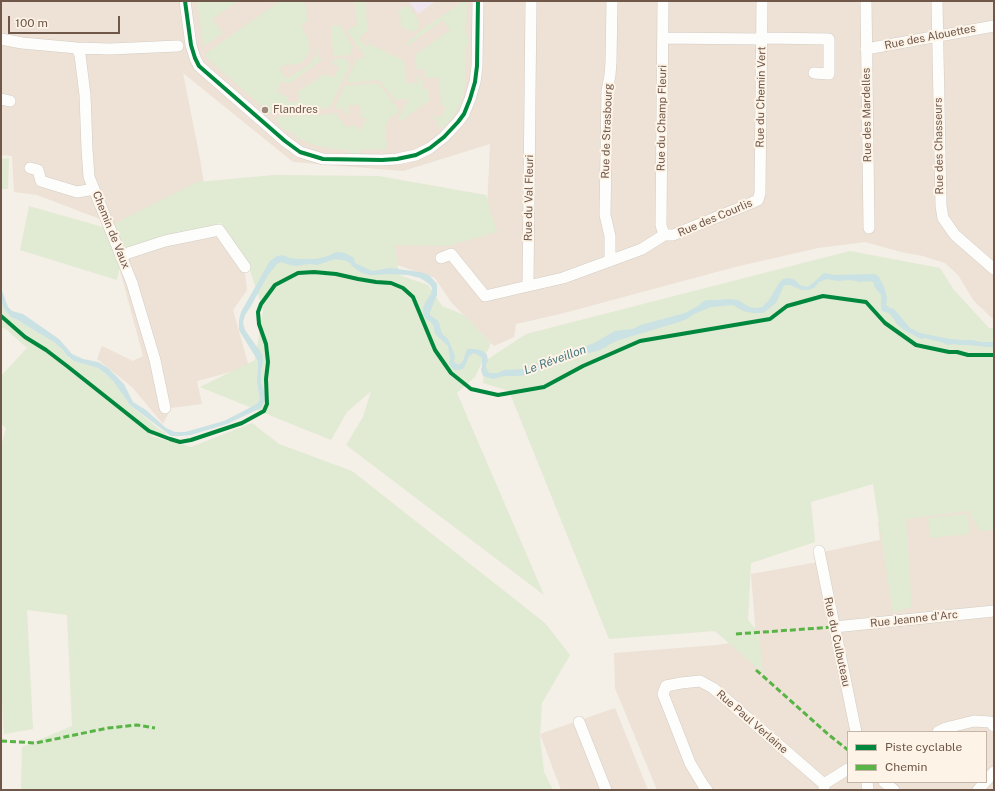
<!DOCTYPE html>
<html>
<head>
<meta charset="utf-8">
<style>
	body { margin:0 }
	#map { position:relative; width:995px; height:791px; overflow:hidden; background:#f4efe7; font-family:"Public Sans",sans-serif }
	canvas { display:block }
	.frame { position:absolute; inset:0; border:2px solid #6f574a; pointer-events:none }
	.legend { position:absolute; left:847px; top:731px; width:140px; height:52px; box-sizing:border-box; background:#fdf4e7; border:1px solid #c4b5a8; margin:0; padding:5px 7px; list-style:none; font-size:12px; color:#6f574a }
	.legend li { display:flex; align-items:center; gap:8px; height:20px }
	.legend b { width:20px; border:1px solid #c4b5a8 }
	.scale { position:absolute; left:8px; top:16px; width:112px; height:18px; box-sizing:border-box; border:2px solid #6f574a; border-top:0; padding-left:5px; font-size:12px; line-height:14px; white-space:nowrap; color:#6f574a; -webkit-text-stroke:3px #fdf4e7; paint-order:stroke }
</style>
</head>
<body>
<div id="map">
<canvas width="995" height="791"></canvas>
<div class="frame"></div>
<ul class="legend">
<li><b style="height:5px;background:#00873e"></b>Piste cyclable</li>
<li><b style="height:5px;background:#59b447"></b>Chemin</li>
</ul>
<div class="scale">100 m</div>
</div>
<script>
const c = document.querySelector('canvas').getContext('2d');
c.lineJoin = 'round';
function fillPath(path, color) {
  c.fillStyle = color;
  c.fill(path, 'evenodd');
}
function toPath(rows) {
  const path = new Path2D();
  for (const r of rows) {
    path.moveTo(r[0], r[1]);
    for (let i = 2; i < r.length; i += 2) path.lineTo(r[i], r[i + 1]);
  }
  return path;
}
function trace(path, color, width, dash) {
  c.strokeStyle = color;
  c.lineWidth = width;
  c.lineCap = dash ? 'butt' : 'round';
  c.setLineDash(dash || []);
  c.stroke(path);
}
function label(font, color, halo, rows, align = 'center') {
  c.font = font + ' "Public Sans",sans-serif';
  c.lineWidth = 4;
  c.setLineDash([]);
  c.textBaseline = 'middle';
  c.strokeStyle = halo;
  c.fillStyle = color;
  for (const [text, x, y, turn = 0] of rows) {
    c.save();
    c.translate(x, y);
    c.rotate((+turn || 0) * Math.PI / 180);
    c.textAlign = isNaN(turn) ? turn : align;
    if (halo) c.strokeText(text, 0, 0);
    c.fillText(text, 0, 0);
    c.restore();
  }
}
const residential = toPath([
	[1,1,994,1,994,320,974,301,958,275,945,263,923,256,901,252,865,242,818,248,735,267,564,313,516,324,514,337,494,346,451,302,435,278,380,259,398,235,486,230,490,144,403,171,293,162,183,73,200,159,211,228,245,273,247,290,233,310,249,367,197,381,202,404,171,408,163,424,132,387,97,359,102,346,133,361,143,356,115,252,100,219,37,195,14,192,12,156,1,155],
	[990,508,993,533,994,533,994,790,657,790,615,688,614,653,717,645,756,639,751,574,824,561,823,552,880,540,878,522],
	[848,732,986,732,986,782,848,782],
	[615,708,648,790,561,790,540,734]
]);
const education = toPath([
	[409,1,436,1,418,14]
]);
const green = toPath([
	[197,1,238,1,212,19,223,33,206,45,204,45,203,44],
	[280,1,304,1,306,5,307,22,302,23,303,32,308,37,309,51,306,58,301,63,294,65,287,64,279,69,287,79,304,68,312,62,316,53,316,48,318,49,318,58,321,58,321,62,319,62,290,83,290,84,282,81,277,92,285,96,287,96,287,102,299,102,298,93,297,92,325,74,334,78,339,67,332,64,333,60,345,58,350,65,330,107,313,110,270,113,227,76,207,58,206,56,206,53],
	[354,1,365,1,368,32,366,32,359,37,366,47,370,43,371,45,403,60,404,60,406,83,418,83,418,75,419,75,420,79,422,79,423,84,422,89,428,89,429,102,427,102,399,122,398,120,407,102,407,99,395,100,379,80,347,83,346,82,357,59,364,58,365,56,347,31,357,25,355,3],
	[463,1,467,1,466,34,468,36,469,42,466,48,465,78,466,81,464,92,461,101,452,120,449,120,450,121,443,128,438,126,438,123,432,116,433,115,441,118,446,107,440,104,441,103,439,78,425,78,425,70,417,70,415,55,450,30,443,20,407,46,406,43,417,35,416,34],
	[408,6,411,8,419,22,418,29,413,32,402,27,400,21,401,16,397,13,403,7],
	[340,25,353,47,350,55,333,56,331,26],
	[378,83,399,110,397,115,390,117,385,127,386,132,386,141,388,144,385,148,385,150,361,149,360,155,349,154,349,150,332,149,311,144,297,137,291,132,281,128,278,123,278,120,276,119,278,117,333,114,336,112,337,116,347,128,352,125,361,130,366,119,360,116,360,114,361,114,360,105,348,106,349,114,348,115,346,114,342,108,335,108,344,86],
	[9,158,8,189,1,189,1,159],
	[275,175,378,176,486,195,497,232,447,246,395,245,399,275,428,285,442,306,464,315,491,343,475,377,457,393,544,595,346,445,363,417,371,391,347,412,331,440,200,387,255,360,263,310,247,261,221,223,123,252,117,280,20,250,29,206,106,228,197,182],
	[850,251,940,268,954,290,989,328,994,328,994,530,980,531,969,511,906,519,912,607,893,613,873,484,811,502,815,542,751,563,748,620,759,633,763,673,715,631,609,639,509,391,483,383,485,361,526,334],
	[1,301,4,309,11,317,16,319,55,343,62,349,67,357,74,361,98,368,106,374,113,381,130,405,159,429,166,433,166,434,156,433,151,436,191,447,252,423,279,444,352,471,545,623,570,655,542,703,540,736,544,772,553,790,23,790,21,788,22,747,72,726,67,615,27,610,33,729,4,734,1,684,1,447,6,428,1,424,1,376,27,348,7,330,1,327],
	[968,514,970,534,930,538,928,518]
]);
const water = toPath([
	[336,252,345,253,354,258,355,263,372,271,390,268,420,272,429,275,437,284,437,295,430,312,430,315,437,320,440,325,441,331,443,335,447,338,449,341,455,356,454,361,456,364,460,364,463,361,467,349,475,349,483,351,487,355,488,361,486,364,486,368,489,373,498,373,504,370,523,369,538,363,547,362,594,343,615,331,633,329,641,325,685,313,698,306,704,301,708,300,719,300,730,299,738,300,749,307,757,308,762,307,769,300,779,283,783,279,789,278,795,280,800,285,808,287,813,283,824,273,835,275,875,274,879,277,884,287,887,298,886,305,890,308,894,309,910,328,920,333,950,339,962,340,972,340,981,342,994,342,994,347,989,347,968,345,960,345,954,344,947,345,944,343,925,338,921,339,904,330,896,323,894,319,889,313,885,312,882,311,881,306,881,295,874,286,874,283,871,281,860,282,850,280,837,281,827,279,819,282,814,288,808,290,802,290,790,285,785,285,783,287,776,303,763,313,753,313,743,311,733,305,711,307,694,314,687,319,676,323,619,340,608,345,605,348,602,348,601,350,585,354,582,356,570,358,556,365,540,371,532,371,526,375,518,376,504,376,493,379,483,376,481,370,482,365,482,358,478,355,474,353,469,356,464,368,460,370,455,370,451,367,449,363,450,359,448,346,435,334,434,327,431,322,426,319,423,314,423,308,426,301,431,294,432,288,430,285,425,281,420,278,408,275,389,274,375,275,369,275,360,272,353,267,350,263,347,261,335,259,317,265,309,264,296,266,290,265,281,262,277,264,268,275,251,306,245,315,243,323,245,330,262,354,263,361,261,371,261,383,265,394,265,400,261,408,227,424,191,435,180,436,171,436,130,405,113,381,106,374,98,368,74,361,67,356,62,349,55,343,16,319,11,317,4,309,1,301,1,288,8,307,12,311,23,314,59,339,72,354,83,359,98,362,108,368,124,384,133,402,146,410,166,428,175,432,185,432,224,421,257,404,260,399,257,382,258,370,258,361,239,330,239,320,241,312,270,261,277,256,283,255,289,258,300,259,316,259,328,256]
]);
const minor = toPath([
	[185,1,191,45,195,58,199,66,285,141,300,152,323,159,382,160,397,159,416,155,430,148,444,137,458,122,464,114,470,99,475,82,477,66,478,1],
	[663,1,661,225,664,235],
	[866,1,869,228],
	[937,1,941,206,943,218,955,235,994,269],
	[663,38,761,39,767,38,829,39,829,74,814,73],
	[1,39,22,43,77,48,110,49,178,46],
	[77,48,80,55,85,95,87,149,89,177,132,283,155,360,165,408],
	[866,49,994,26],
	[1,99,10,101],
	[30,168,38,170,41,181,77,192,94,189],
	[664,235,673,235,749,204,758,200,760,193,762,1],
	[121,257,128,253,165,241,219,230,245,267],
	[441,258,451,254,485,296,528,286,531,1],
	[610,261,610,236,605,215,607,91,610,75,611,62,612,1],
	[528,286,563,278,642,249,664,235],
	[819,551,856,732],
	[834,627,994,611],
	[579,722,606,790],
	[938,732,946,728,974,721,990,722,994,726],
	[986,781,994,772],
	[867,782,868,790],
	[884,782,894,790],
	[824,784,848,769],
	[707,790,703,785,690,763,663,694,666,686,681,683,700,681,713,688,824,784,824,790],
	[978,790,985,782]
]);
const quiet = toPath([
	[736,634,834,627],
	[756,670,829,735,848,750],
	[1,741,36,743,108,728,137,725,155,728]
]);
const cycleway = toPath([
	[185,1,191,45,195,58,199,66,285,141,300,152,323,159,382,160,397,159,416,155,430,148,444,137,458,122,464,114,470,99,475,82,477,66,478,1],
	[1,316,25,337,46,350,67,366,149,431,170,439,180,442,191,440,242,423,264,411,267,404,266,379,268,362,266,344,259,324,258,312,261,304,275,285,298,273,314,272,336,274,358,279,376,282,391,283,403,288,413,297,435,350,451,373,471,389,498,395,544,387,583,366,640,341,770,319,787,306,823,296,866,302,885,323,916,345,949,352,957,352,968,355,994,355]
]);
const markers = [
	[265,110,4,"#9e8c81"]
];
const streetNames = [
	["Rue des Alouettes",930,37,-11],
	["Rue du Chemin Vert",761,97,-89],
	["Rue des Mardelles",867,115,-91],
	["Rue du Champ Fleuri",662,118,-89],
	["Rue de Strasbourg",607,131,-88],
	["Rue des Chasseurs",939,146,-91],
	["Rue du Val Fleuri",529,198,-89],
	["Rue des Courlis",715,218,-23],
	["Chemin de Vaux",111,230,68],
	["Rue Jeanne d'Arc",914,619,-6],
	["Rue du Culbuteau",837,642,78],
	["Rue Paul Verlaine",752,722,41]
];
const poiNames = [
	["Flandres",273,110]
];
const waterNames = [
	["Le Réveillon",555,360,-20]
];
fillPath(residential, '#ede2d5');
fillPath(education, '#f0e6ef');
fillPath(green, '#e1ead2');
fillPath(water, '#cae2e4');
trace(minor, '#d3ccc5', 12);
trace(minor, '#fdfdfb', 11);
trace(quiet, '#59b447', 3, [6, 3]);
trace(cycleway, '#00873e', 4);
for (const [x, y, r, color] of markers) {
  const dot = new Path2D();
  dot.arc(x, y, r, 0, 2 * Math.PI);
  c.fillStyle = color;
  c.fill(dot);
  trace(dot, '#fdf4e7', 1.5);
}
label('11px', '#6f574a', '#fdf4e7', streetNames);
label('11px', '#6f574a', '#fdf4e7', poiNames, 'left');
label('italic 12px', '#467881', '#fdf4e7', waterNames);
</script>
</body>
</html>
